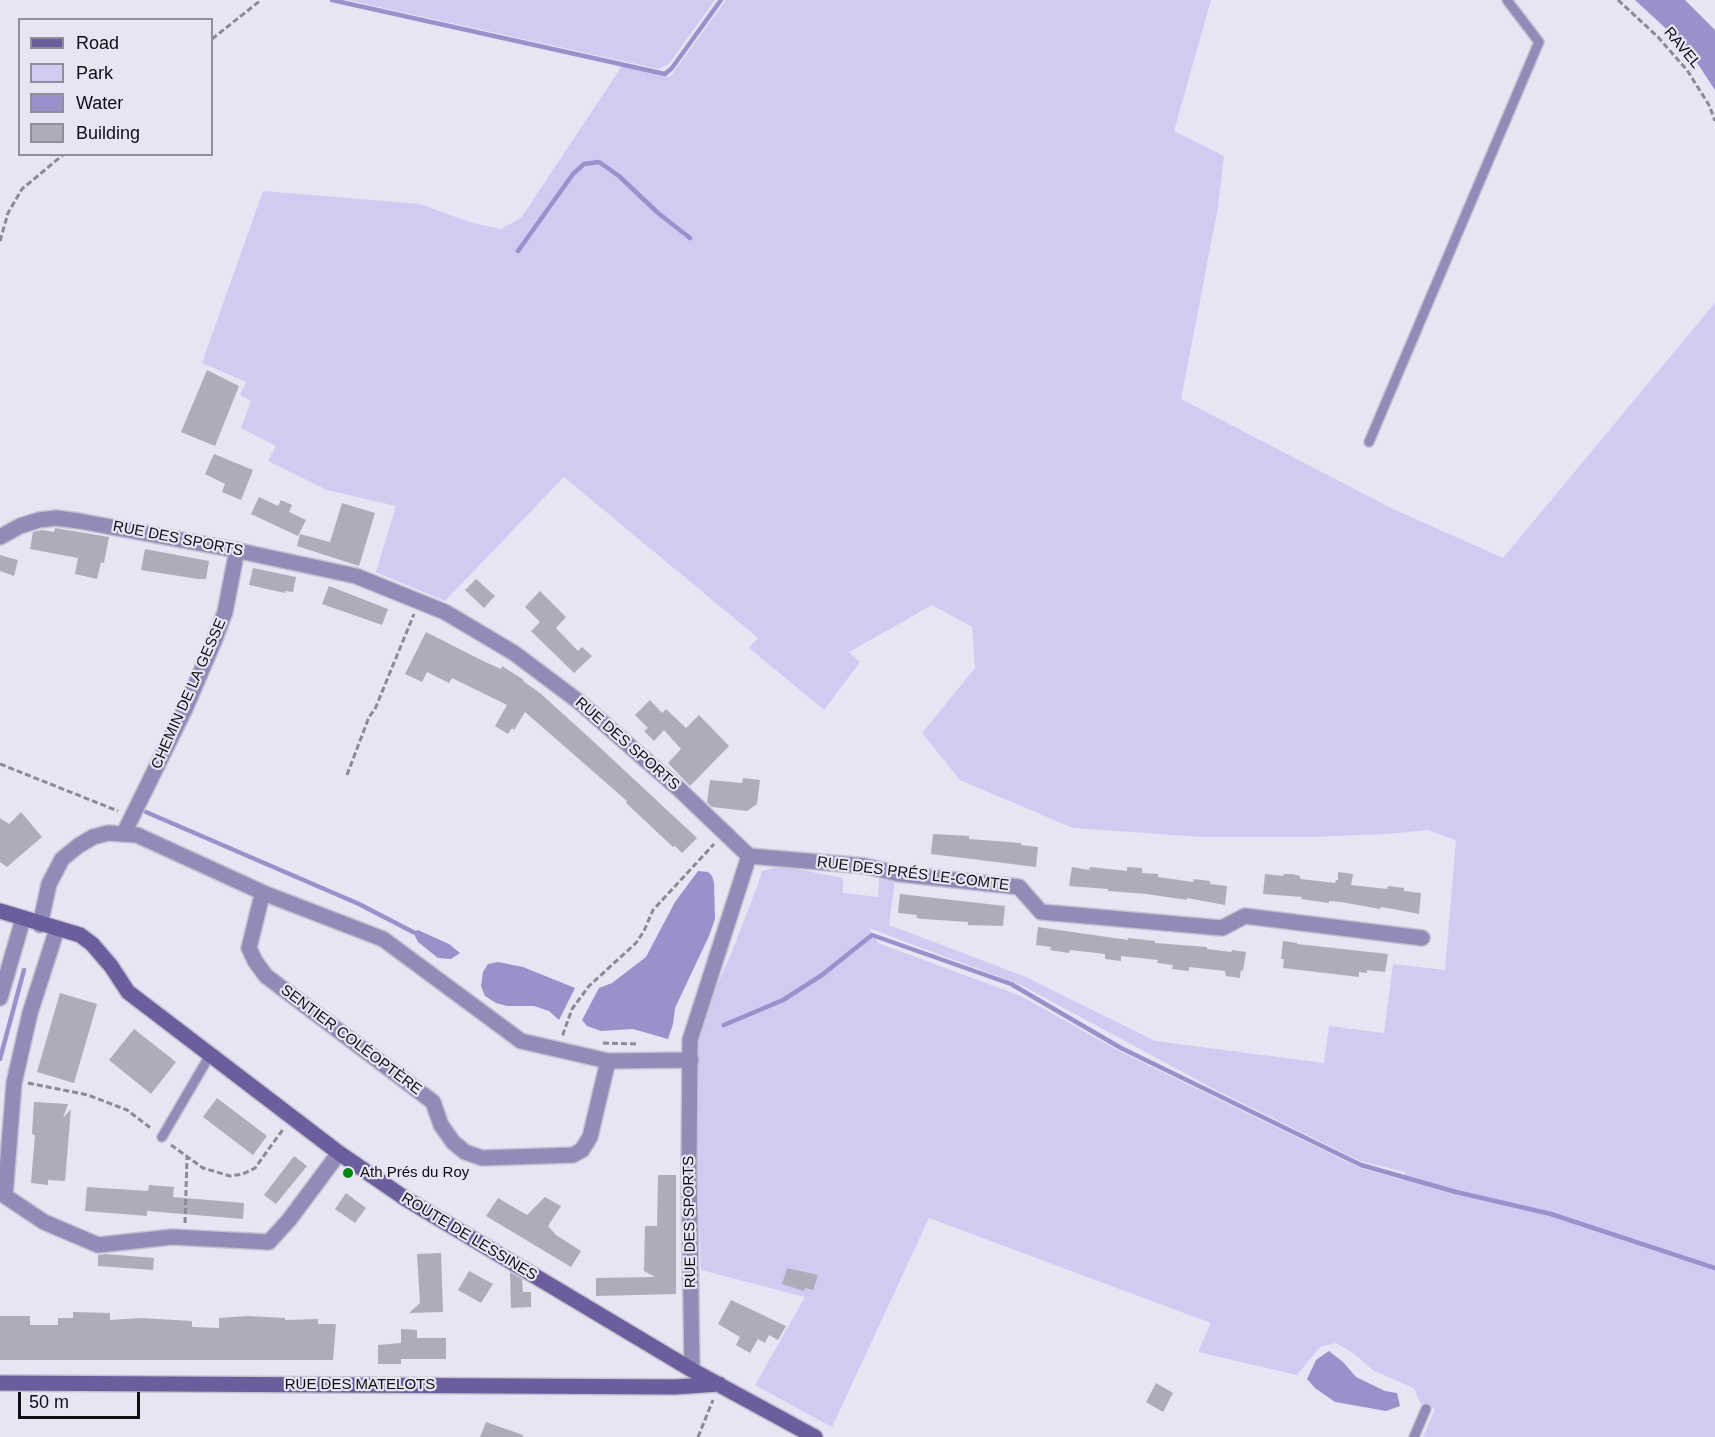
<!DOCTYPE html>
<html>
<head>
<meta charset="utf-8">
<style>
	body { margin:0 }
	#map { position:relative; width:1715px; height:1437px; overflow:hidden; background:#e7e4f4; font-family:Arial,sans-serif }
	canvas { display:block }
	.legend { position:absolute; left:18px; top:18px; width:195px; height:138px; box-sizing:border-box; background:#e7e4f4; border:2px solid #918e9a; margin:0; padding:8px 10px; list-style:none; font-size:18px; color:#0f0e13 }
	.legend li { display:flex; align-items:center; gap:12px; height:30px }
	.legend b { width:30px; border:2px solid #918e9a }
	.scale { position:absolute; left:18px; top:1392px; width:122px; height:27px; box-sizing:border-box; border:3px solid #0f0e13; border-top:0; padding-left:8px; font-size:18px; line-height:21px; white-space:nowrap; color:#0f0e13; -webkit-text-stroke:4px #e7e4f4; paint-order:stroke }
</style>
</head>
<body>
<div id="map">
<canvas width="1715" height="1437"></canvas>
<ul class="legend">
<li><b style="height:8px;background:#6c5e9d"></b>Road</li>
<li><b style="height:16px;background:#d1cbf2"></b>Park</li>
<li><b style="height:16px;background:#9c90cb"></b>Water</li>
<li><b style="height:16px;background:#aeacbb"></b>Building</li>
</ul>
<div class="scale">50 m</div>
</div>
<script>
const c = document.querySelector('canvas').getContext('2d');
c.lineJoin = 'round';
function fillPath(path, color) {
  c.fillStyle = color;
  c.fill(path, 'evenodd');
}
function toPath(rows) {
  const path = new Path2D();
  for (const r of rows) {
    path.moveTo(r[0], r[1]);
    for (let i = 2; i < r.length; i += 2) path.lineTo(r[i], r[i + 1]);
  }
  return path;
}
function trace(path, color, width, dash) {
  c.strokeStyle = color;
  c.lineWidth = width;
  c.lineCap = dash ? 'butt' : 'round';
  c.setLineDash(dash || []);
  c.stroke(path);
}
function label(font, color, halo, rows, align = 'center') {
  c.font = font + ' Arial,sans-serif';
  c.lineWidth = 4.5;
  c.setLineDash([]);
  c.textBaseline = 'middle';
  c.strokeStyle = halo;
  c.fillStyle = color;
  for (const [text, x, y, turn = 0] of rows) {
    c.save();
    c.translate(x, y);
    c.rotate((+turn || 0) * Math.PI / 180);
    c.textAlign = isNaN(turn) ? turn : align;
    if (halo) c.strokeText(text, 0, 0);
    c.fillText(text, 0, 0);
    c.restore();
  }
}
const green = toPath([
	[347,0,715,0,669,64,659,69],
	[726,0,1211,0,1174,131,1224,156,1218,207,1181,399,1393,509,1503,558,1715,303,1715,1437,1423,1437,1435,1409,1420,1403,1414,1388,1374,1371,1353,1353,1336,1343,1320,1347,1297,1375,1198,1352,1211,1323,929,1218,832,1427,755,1385,805,1297,701,1270,696,1147,698,1043,702,1018,731,954,758,884,762,871,780,866,843,878,843,893,878,897,879,879,895,882,889,925,1026,977,1155,1041,1324,1063,1329,1026,1384,1033,1393,964,1445,970,1456,840,1428,830,1386,834,1310,837,1201,837,1073,828,960,780,922,733,975,668,972,627,932,605,849,652,860,662,824,710,749,648,758,638,564,477,445,601,376,572,396,506,327,490,268,461,276,446,241,428,251,401,240,395,246,382,202,363,263,191,420,204,472,223,501,229,521,218,622,66,670,77],
	[869,928,1023,986,1216,1090,1360,1161,1405,1172,1404,1177,1403,1180,1360,1168,1121,1052,1021,996,878,943]
]);
const water = toPath([
	[1635,0,1685,0,1715,30,1715,90,1688,49],
	[698,871,708,872,712,876,714,883,715,919,709,936,675,1008,673,1024,668,1039,633,1029,601,1031,587,1026,582,1020,599,988,612,983,646,957,675,902],
	[418,930,449,944,460,953,451,959,438,958,418,942,413,932],
	[498,962,523,967,575,988,559,1020,549,1011,534,1006,507,1006,496,1003,485,996,481,986,483,972,488,964],
	[1329,1351,1343,1362,1356,1377,1385,1391,1397,1393,1400,1406,1386,1411,1335,1402,1315,1388,1307,1379,1316,1360]
]);
const stream = toPath([
	[332,0,665,74,672,68,721,0],
	[518,251,573,174,584,164,599,162,619,176,658,213,690,238],
	[146,812,359,904,413,932],
	[724,1025,783,1000,822,975,872,935,1011,984,1121,1048,1361,1165,1456,1192,1551,1214,1715,1268],
	[0,1059,24,970]
]);
const building = toPath([
	[207,370,239,386,215,446,181,432],
	[214,454,253,470,241,500,222,492,225,484,205,474],
	[259,497,278,506,281,500,292,505,289,512,306,520,298,536,251,514],
	[342,503,375,513,359,566,297,546,300,534,330,542],
	[55,528,109,537,104,563,101,562,97,579,75,574,78,558,30,549,33,532,42,530,54,532],
	[145,549,209,561,206,579,198,579,141,570],
	[0,555,18,560,14,576,0,571],
	[253,568,296,577,293,592,285,591,285,593,249,585],
	[476,579,495,596,484,608,465,590],
	[329,586,388,609,382,625,322,604],
	[540,591,566,617,556,628,578,651,582,647,592,656,574,673,531,631,540,622,525,607],
	[426,632,483,661,501,669,502,666,524,680,523,681,540,693,594,742,697,838,682,853,675,846,673,847,626,803,627,801,525,712,514,730,512,728,508,734,495,726,507,705,452,678,449,683,427,672,422,682,405,674],
	[650,700,662,713,666,709,686,728,699,715,729,746,690,786,668,763,681,749,664,730,654,741,644,731,648,728,635,715],
	[743,778,760,780,757,804,747,811,712,807,707,802,710,780,742,783],
	[21,812,42,837,7,867,0,862,0,818,9,824],
	[933,834,969,836,969,839,1021,843,1021,845,1038,847,1036,867,931,854],
	[1072,867,1089,870,1090,867,1127,871,1127,867,1142,868,1142,873,1158,874,1158,877,1193,882,1194,879,1210,881,1210,884,1227,886,1225,905,1187,898,1187,900,1147,894,1108,891,1108,889,1069,886],
	[1338,872,1353,874,1351,885,1387,889,1388,886,1404,888,1404,891,1421,893,1419,914,1393,909,1381,907,1380,909,1341,902,1329,901,1329,903,1301,899,1302,897,1263,894,1265,874,1283,876,1284,874,1292,874,1300,876,1300,879,1335,883,1336,880,1338,880],
	[900,894,1005,906,1003,926,968,925,968,922,924,919,916,918,917,915,898,913],
	[1038,927,1128,940,1128,938,1155,941,1155,943,1207,947,1207,949,1231,952,1232,950,1246,952,1243,971,1241,970,1240,978,1226,976,1225,971,1189,967,1189,971,1172,969,1173,965,1157,963,1158,960,1121,956,1121,961,1105,959,1105,954,1070,950,1069,953,1050,950,1051,947,1036,945],
	[1283,941,1297,943,1297,944,1388,954,1385,972,1367,970,1367,973,1359,972,1359,977,1283,968,1284,959,1281,959],
	[60,993,97,1004,74,1083,37,1072],
	[134,1029,176,1062,151,1094,109,1060],
	[217,1098,267,1136,253,1155,203,1117],
	[34,1102,68,1104,63,1118,71,1109,65,1181,48,1180,48,1185,31,1183,35,1135,32,1134],
	[294,1156,307,1166,276,1204,264,1195],
	[658,1175,676,1175,676,1294,596,1296,596,1278,655,1277,644,1271,645,1226,657,1226],
	[149,1185,174,1187,173,1197,244,1203,243,1219,147,1211,147,1216,85,1211,87,1187,148,1191],
	[346,1193,366,1208,355,1223,335,1209],
	[545,1197,561,1206,548,1226,556,1235,581,1251,571,1267,486,1216,498,1198,527,1215],
	[441,1253,443,1312,409,1313,420,1303,417,1254],
	[106,1254,154,1258,153,1270,98,1266,98,1255],
	[787,1268,818,1275,813,1290,805,1288,804,1291,782,1284],
	[469,1271,493,1284,481,1303,458,1290],
	[510,1272,522,1279,523,1292,531,1292,531,1307,511,1308],
	[731,1300,786,1326,778,1340,769,1335,765,1343,758,1339,750,1353,736,1345,740,1337,718,1324],
	[73,1312,110,1313,110,1320,140,1318,192,1321,192,1327,219,1328,219,1318,248,1316,285,1318,285,1320,318,1319,318,1324,336,1324,333,1360,0,1360,0,1316,30,1316,30,1325,58,1325,58,1318,73,1318],
	[401,1329,417,1330,417,1338,446,1338,446,1359,401,1359,401,1364,378,1364,378,1345,401,1343],
	[1156,1383,1173,1393,1163,1412,1146,1402],
	[486,1422,523,1435,523,1437,480,1437]
]);
const path = toPath([
	[1618,0,1658,37,1687,70,1709,105,1715,121],
	[212,39,261,0],
	[0,241,8,213,22,189,64,154],
	[0,764,118,811],
	[347,775,369,717,375,709,414,614],
	[564,1035,563,1034,572,1009,589,986,636,943,644,931,653,910,714,844],
	[603,1043,638,1044],
	[28,1083,88,1095,127,1110,152,1129],
	[171,1145,203,1168,230,1176,243,1174,255,1168,284,1128],
	[185,1223,187,1158],
	[698,1437,713,1400]
]);
const lane = toPath([
	[1369,442,1539,42,1507,0],
	[162,1137,210,1055],
	[1414,1437,1426,1409]
]);
const street = toPath([
	[0,537,20,526,39,520,56,518,79,521,230,549,356,576,445,612,514,653,578,701,680,790,749,856,690,1040,689,1170,692,1370],
	[124,833,185,709,215,639,225,612,237,550],
	[749,856,865,866,899,874,1019,887,1041,912,1222,928,1245,916,1422,938],
	[266,894,261,899,249,948,255,961,266,976,433,1102,441,1125,453,1142,465,1152,482,1158,573,1155,582,1150,590,1137,608,1061],
	[40,925,49,884,62,859,78,846,93,837,108,833,137,835,266,894,383,939,521,1041,608,1061,691,1060],
	[0,998,23,919],
	[5,1196,44,1222,98,1245,172,1237,269,1242,289,1220,339,1153],
	[5,1196,14,1083,30,1013,57,929]
]);
const secondary = toPath([
	[0,911,80,935,92,944,111,966,128,992,339,1153,406,1199,692,1370,815,1437],
	[0,1383,675,1387,719,1384]
]);
const markers = [
	[348,1173,6,"#008609"]
];
const streetNames = [
	["RAVEL",1682,48,50],
	["RUE DES SPORTS",178,539,11],
	["CHEMIN DE LA GESSE",189,694,-66],
	["RUE DES SPORTS",627,744,41],
	["RUE DES PRÉS LE-COMTE",913,874,7],
	["SENTIER COLÉOPTÈRE",351,1040,37],
	["RUE DES SPORTS",690,1222,-91],
	["ROUTE DE LESSINES",469,1237,31],
	["RUE DES MATELOTS",360,1385]
];
const poiNames = [
	["Ath Prés du Roy",360,1173]
];
fillPath(green, '#d1cbf2');
fillPath(water, '#9c90cb');
trace(stream, '#9c90cb', 4.5);
fillPath(building, '#aeacbb');
trace(lane, '#c4c2d0', 12);
trace(street, '#c4c2d0', 18);
trace(secondary, '#c4c2d0', 18);
trace(path, '#8c8995', 3, [6, 3]);
trace(lane, '#938bb7', 9);
trace(street, '#938bb7', 15);
trace(secondary, '#6c5e9d', 15);
for (const [x, y, r, color] of markers) {
  const dot = new Path2D();
  dot.arc(x, y, r, 0, 2 * Math.PI);
  c.fillStyle = color;
  c.fill(dot);
  trace(dot, '#e7e4f4', 2);
}
label('15px', '#0f0e13', '#e7e4f4', streetNames);
label('15px', '#0f0e13', '#e7e4f4', poiNames, 'left');
</script>
</body>
</html>
